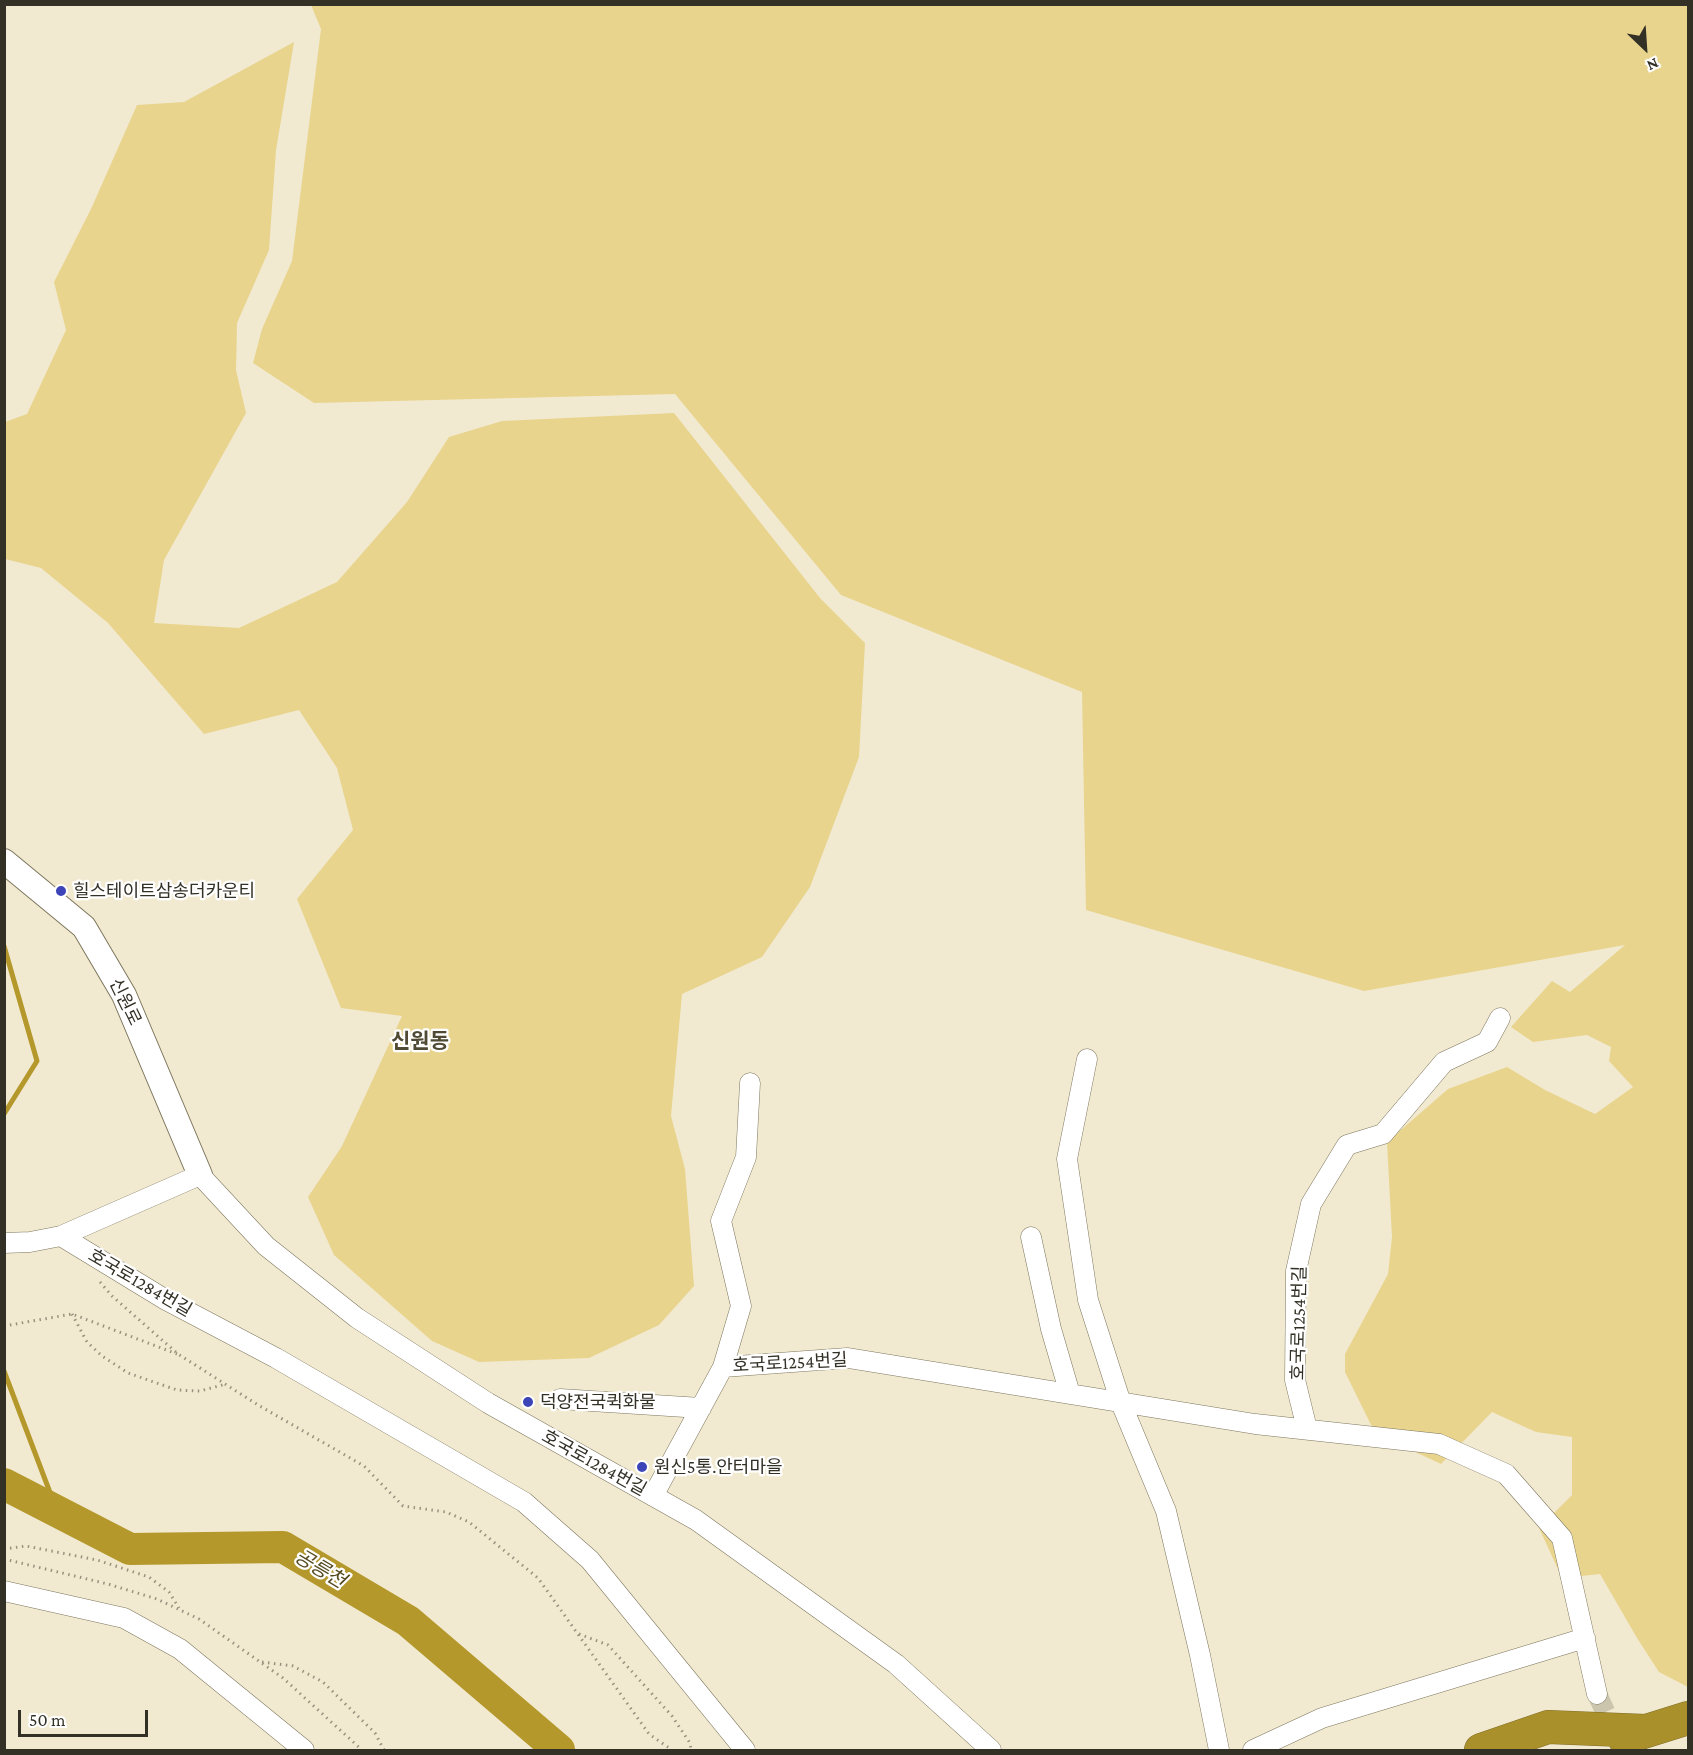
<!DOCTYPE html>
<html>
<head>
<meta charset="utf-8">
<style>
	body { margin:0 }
	#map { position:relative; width:1693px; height:1755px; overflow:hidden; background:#f2ead0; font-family:"Crimson Pro",serif }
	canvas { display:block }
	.frame { position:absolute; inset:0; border:6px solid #333026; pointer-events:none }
	.north { position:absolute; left:1615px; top:18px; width:60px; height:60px; -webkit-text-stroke:4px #fff; paint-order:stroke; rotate:155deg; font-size:16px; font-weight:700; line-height:24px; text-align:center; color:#333026 }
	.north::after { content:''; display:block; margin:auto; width:21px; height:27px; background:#333026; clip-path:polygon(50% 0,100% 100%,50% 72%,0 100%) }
	.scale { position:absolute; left:18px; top:1710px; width:130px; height:27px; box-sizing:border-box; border:3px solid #333026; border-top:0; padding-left:8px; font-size:18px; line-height:21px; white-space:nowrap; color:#333026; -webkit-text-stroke:4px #fff; paint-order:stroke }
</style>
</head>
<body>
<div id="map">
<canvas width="1693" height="1755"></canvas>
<div class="frame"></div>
<div class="north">N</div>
<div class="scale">50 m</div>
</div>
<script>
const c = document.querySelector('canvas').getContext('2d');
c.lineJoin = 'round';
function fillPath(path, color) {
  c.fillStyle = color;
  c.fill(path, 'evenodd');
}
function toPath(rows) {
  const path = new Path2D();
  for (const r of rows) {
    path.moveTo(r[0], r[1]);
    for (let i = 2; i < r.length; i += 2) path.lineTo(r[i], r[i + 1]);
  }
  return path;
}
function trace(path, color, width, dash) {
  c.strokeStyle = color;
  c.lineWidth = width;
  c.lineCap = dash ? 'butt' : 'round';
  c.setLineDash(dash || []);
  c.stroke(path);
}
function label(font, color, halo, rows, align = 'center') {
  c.font = font + ' "Crimson Pro","Noto Sans KR",serif';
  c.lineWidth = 4.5;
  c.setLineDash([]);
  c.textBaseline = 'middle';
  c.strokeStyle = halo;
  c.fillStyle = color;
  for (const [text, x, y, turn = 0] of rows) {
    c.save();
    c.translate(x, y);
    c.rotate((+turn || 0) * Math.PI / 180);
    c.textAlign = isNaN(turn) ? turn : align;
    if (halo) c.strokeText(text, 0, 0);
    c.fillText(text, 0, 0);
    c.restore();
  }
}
const green = toPath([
	[311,5,1688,5,1688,1687,1659,1672,1637,1638,1600,1574,1562,1578,1539,1528,1572,1495,1572,1437,1536,1432,1492,1412,1441,1464,1375,1433,1345,1372,1345,1354,1388,1274,1392,1237,1387,1142,1448,1089,1507,1067,1545,1090,1595,1114,1633,1087,1609,1061,1611,1047,1587,1035,1533,1042,1511,1027,1552,981,1570,992,1625,945,1364,991,1086,910,1082,692,841,595,675,394,314,403,253,363,262,329,292,261,321,29],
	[294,42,276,150,269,250,237,323,236,370,246,413,164,560,154,623,239,628,337,582,407,502,449,437,502,421,674,413,820,598,865,643,859,757,810,887,762,957,682,994,671,1116,685,1169,694,1286,659,1325,589,1358,479,1362,432,1341,334,1255,308,1197,342,1146,402,1016,341,1008,297,899,353,830,337,768,299,710,204,734,108,623,41,568,5,559,5,422,27,414,66,330,54,282,91,209,137,105,184,102]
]);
const stream = toPath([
	[4,946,37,1061,4,1114],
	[4,1371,57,1511]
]);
const river = toPath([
	[4,1484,130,1549,283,1547,408,1621,559,1750]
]);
const minorTunnel = toPath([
	[1597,1694,1616,1735]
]);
const path = toPath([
	[100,1282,112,1296,178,1354,258,1405,364,1466,403,1506,446,1512,469,1522,538,1578,649,1734,672,1750],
	[72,1314,87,1342,102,1356,128,1373,177,1390,200,1391,226,1384],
	[4,1326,72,1314,177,1354],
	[4,1549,26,1546,97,1560,149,1577,169,1592,179,1608],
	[4,1559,108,1584,157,1599,199,1619,283,1678,362,1750],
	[579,1634,608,1645,672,1716,690,1743,691,1750],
	[262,1662,293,1666,323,1682,375,1733,384,1750]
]);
const minor = toPath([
	[1087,1059,1067,1159,1088,1300,1121,1403,1166,1511,1200,1655,1219,1750],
	[61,1236,166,1300,276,1358,524,1502,590,1560,745,1750],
	[1031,1237,1051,1329,1070,1394],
	[4,1243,30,1242,61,1236,200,1175,266,1246,357,1318,488,1403,696,1520,896,1664,991,1750],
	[723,1367,848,1358,1255,1424,1439,1444,1506,1474,1562,1538,1597,1694],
	[560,1399,701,1408],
	[1307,1429,1295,1380,1296,1271,1311,1204,1347,1145,1383,1134,1444,1062,1487,1042,1500,1018],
	[653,1496,723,1367,741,1306,721,1221,746,1157,750,1083],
	[4,1591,124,1618,180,1649,304,1750],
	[1253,1750,1322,1718,1585,1638]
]);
const tertiary = toPath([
	[4,861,84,927,124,995,200,1175]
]);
const motorway = toPath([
	[1624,1738,1688,1718],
	[1481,1750,1548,1727,1646,1731]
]);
const markers = [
	[61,891,6,"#3c44b8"],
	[528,1402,6,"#3c44b8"],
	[642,1467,6,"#3c44b8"]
];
const poiNames = [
	["힐스테이트삼송더카운티",73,891],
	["덕양전국퀵화물",540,1402],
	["원신5통.안터마을",654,1467]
];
const streetNames = [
	["신원로",125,1002,64],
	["호국로1284번길",140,1283,30],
	["호국로1254번길",1299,1323,-89],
	["호국로1254번길",790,1363,-3],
	["호국로1284번길",594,1463,29]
];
const waterNames = [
	["공릉천",320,1569,31]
];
const quarterNames = [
	["신원동",420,1042]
];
fillPath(green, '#e8d48d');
trace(stream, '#b4982c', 5);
trace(river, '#b4982c', 32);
trace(minorTunnel, '#ccc5ae', 20, [20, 10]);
trace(minor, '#7d765e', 21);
trace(tertiary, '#7d765e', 26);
trace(motorway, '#806e29', 34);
trace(path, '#989380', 3, [1.5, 4.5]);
trace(minor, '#fff', 20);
trace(tertiary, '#fff', 24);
trace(motorway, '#aa902a', 33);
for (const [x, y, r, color] of markers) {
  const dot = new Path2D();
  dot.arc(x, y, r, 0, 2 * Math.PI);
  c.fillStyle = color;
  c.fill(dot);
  trace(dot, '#fff', 2);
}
label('18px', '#333026', '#fff', poiNames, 'left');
label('18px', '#333026', '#fff', streetNames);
label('italic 20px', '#55491f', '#fff', waterNames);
label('bold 21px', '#504a34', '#fff', quarterNames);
</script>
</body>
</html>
